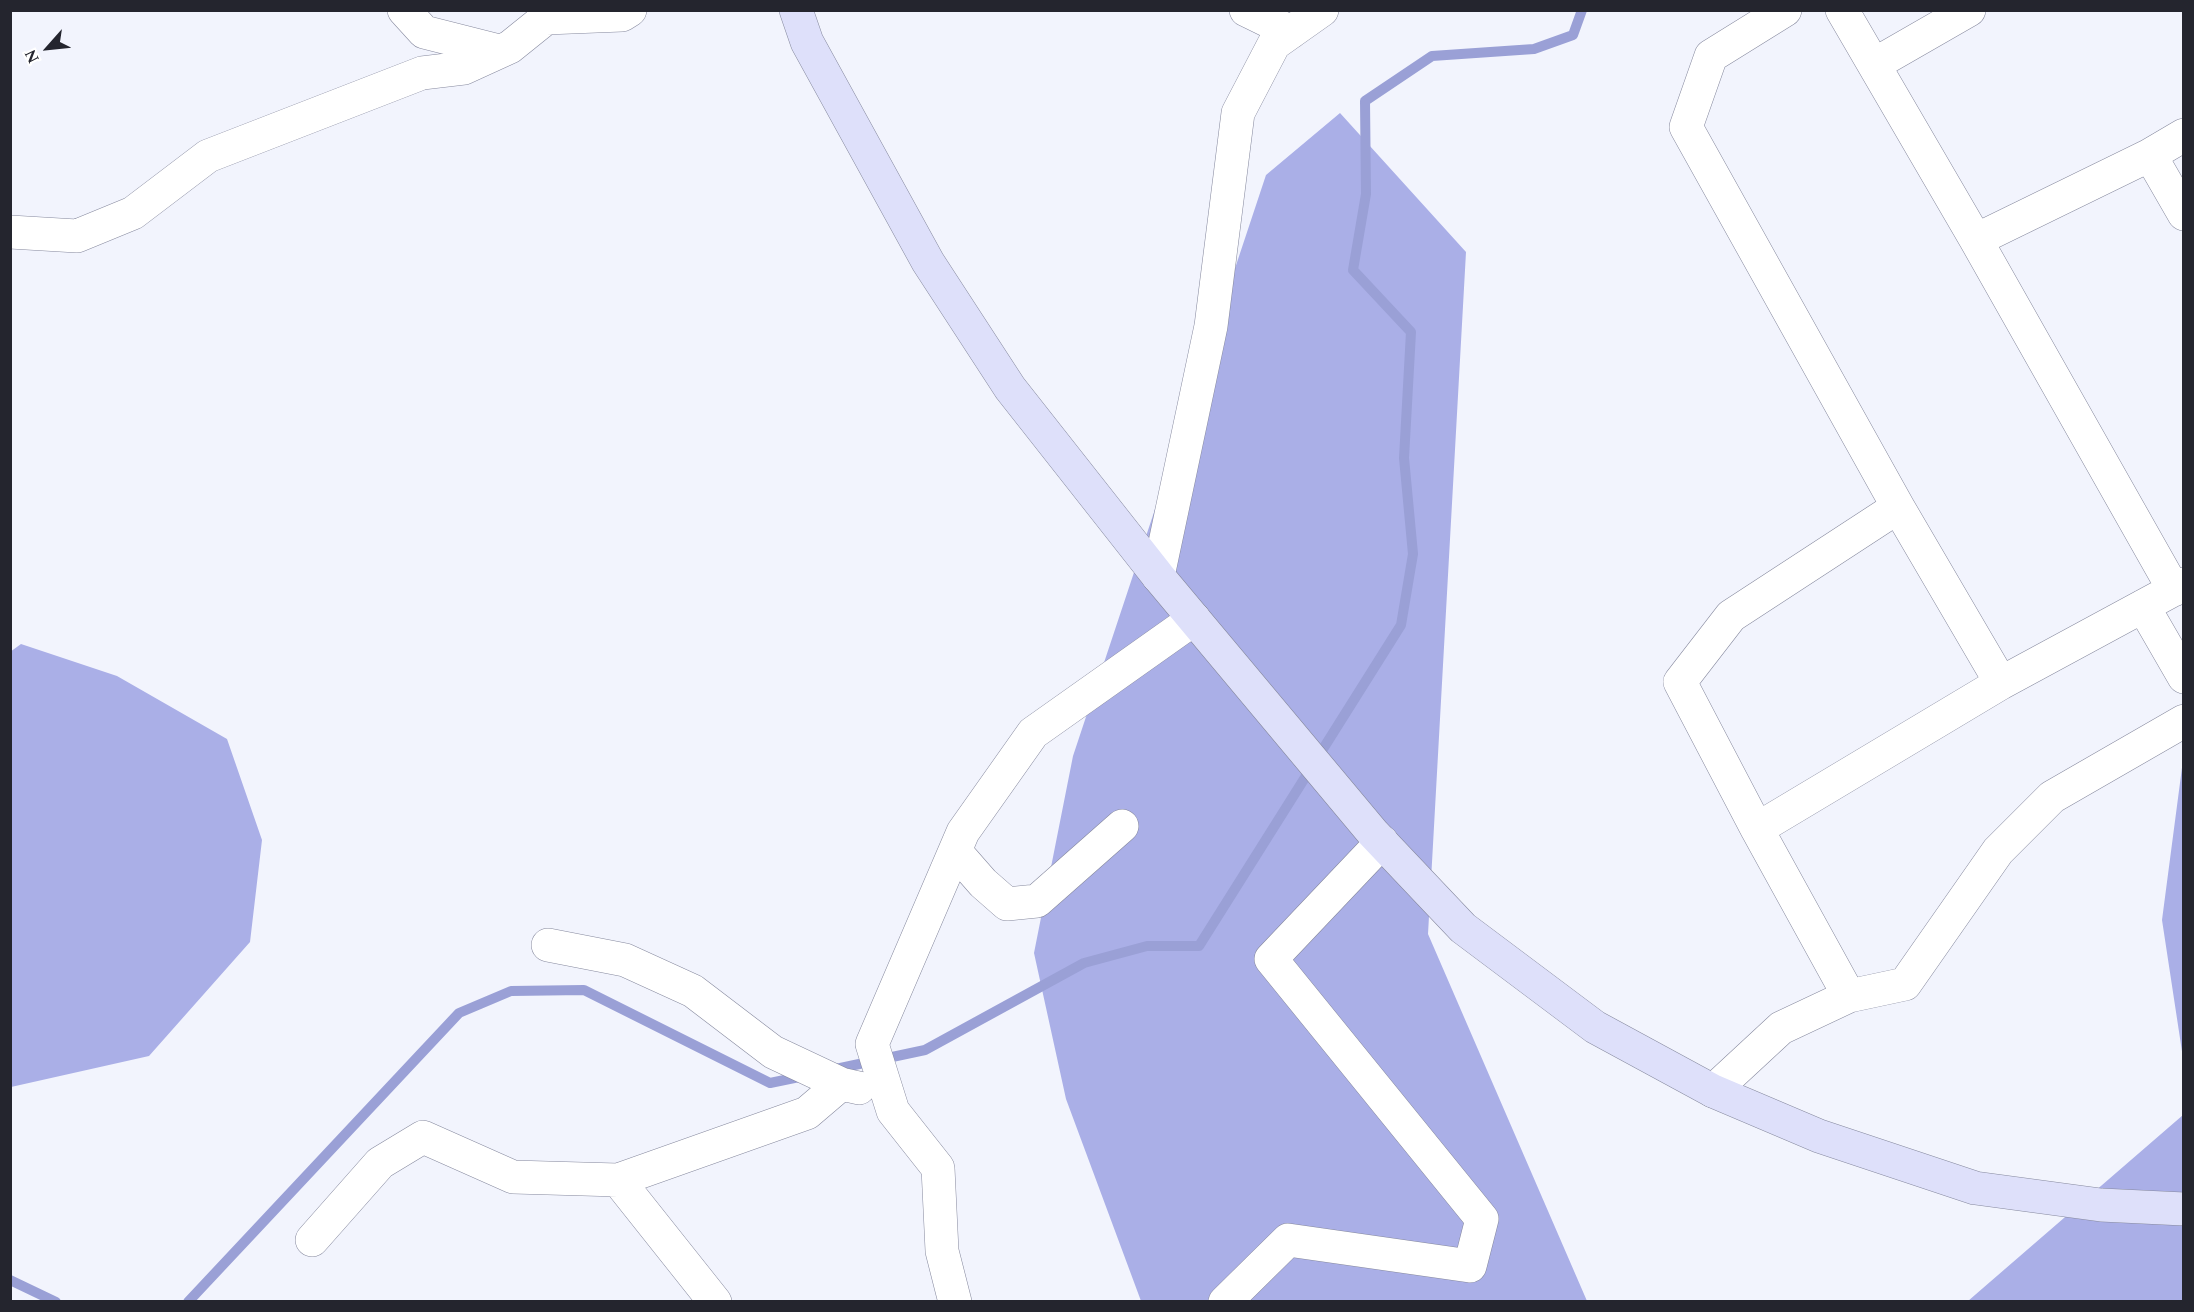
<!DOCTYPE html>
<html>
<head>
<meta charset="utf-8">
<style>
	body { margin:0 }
	#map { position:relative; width:2194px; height:1312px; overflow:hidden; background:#f2f4fd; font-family:Spectral,serif }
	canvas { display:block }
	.frame { position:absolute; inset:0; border:12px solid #24252e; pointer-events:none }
	.north { position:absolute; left:18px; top:18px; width:60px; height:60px; -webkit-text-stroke:4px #fff; paint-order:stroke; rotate:243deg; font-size:16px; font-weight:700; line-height:24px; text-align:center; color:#24252e }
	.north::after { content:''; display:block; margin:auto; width:21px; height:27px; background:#24252e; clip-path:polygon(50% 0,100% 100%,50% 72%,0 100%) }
</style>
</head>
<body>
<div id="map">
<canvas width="2194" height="1312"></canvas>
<div class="frame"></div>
<div class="north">N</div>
</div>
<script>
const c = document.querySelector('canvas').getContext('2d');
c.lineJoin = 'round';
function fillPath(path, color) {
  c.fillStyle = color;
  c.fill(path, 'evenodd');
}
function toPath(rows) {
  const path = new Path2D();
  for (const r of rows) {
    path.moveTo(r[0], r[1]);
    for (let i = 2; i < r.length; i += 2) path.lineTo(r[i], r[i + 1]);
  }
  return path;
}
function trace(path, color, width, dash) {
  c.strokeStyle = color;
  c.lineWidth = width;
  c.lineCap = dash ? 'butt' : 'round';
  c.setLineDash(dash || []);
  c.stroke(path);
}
const forest = toPath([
	[1340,113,1466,252,1428,934,1587,1301,1141,1301,1066,1099,1034,953,1073,756,1266,175],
	[21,644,117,676,227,739,262,840,250,942,149,1056,11,1087,10,652],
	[2183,760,2183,1058,2162,920],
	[2183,1115,2183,1301,1968,1301]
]);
const stream = toPath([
	[831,1070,925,1050,1084,963,1147,946,1199,946,1401,625,1413,554,1404,458,1411,332,1353,270,1366,194,1365,101,1432,56,1534,49,1573,35,1582,10],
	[10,1280,56,1302],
	[188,1302,459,1013,511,991,584,990,770,1083,804,1076]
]);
const street = toPath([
	[404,10,424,32,499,51],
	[1246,10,1291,32],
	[1785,10,1711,56,1686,127,1898,507,2001,683],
	[1842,10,1976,240,2174,590],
	[1875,64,1969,10],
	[2150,155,2184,214],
	[10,232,77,236,133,213,208,156,422,73,464,68,510,47,546,18,622,15,630,10],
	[1976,240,2150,155,2184,135],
	[1898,507,1731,616,1680,682,1757,829,2001,683,2184,584],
	[1158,576,1211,326,1238,113,1274,44,1322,10],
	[2143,606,2184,677],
	[1757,829,1849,996],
	[955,851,983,883,1007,904,1037,901,1122,826],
	[548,945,625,960,693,991,773,1052,841,1084],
	[1713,1091,1781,1028,1849,996,1905,984,1998,851,2052,797,2184,721],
	[618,1180,807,1113,841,1084,859,1088],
	[312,1240,380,1163,423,1137,513,1177,618,1180,715,1302],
	[955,1302,942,1251,938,1168,893,1111,872,1044,963,832,1033,733,1194,619],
	[1225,1302,1288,1240,1470,1266,1482,1219,1271,959,1382,842]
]);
const secondary = toPath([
	[796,10,807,42,928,262,1010,388,1158,576,1373,833,1463,928,1595,1027,1713,1091,1819,1136,1975,1188,2101,1205,2184,1209]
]);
fillPath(forest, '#aaafe7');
trace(stream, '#9aa0d6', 10);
trace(street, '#86899e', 34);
trace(secondary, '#86899e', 34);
trace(street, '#fff', 33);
trace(secondary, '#dee0fa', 33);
</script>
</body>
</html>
